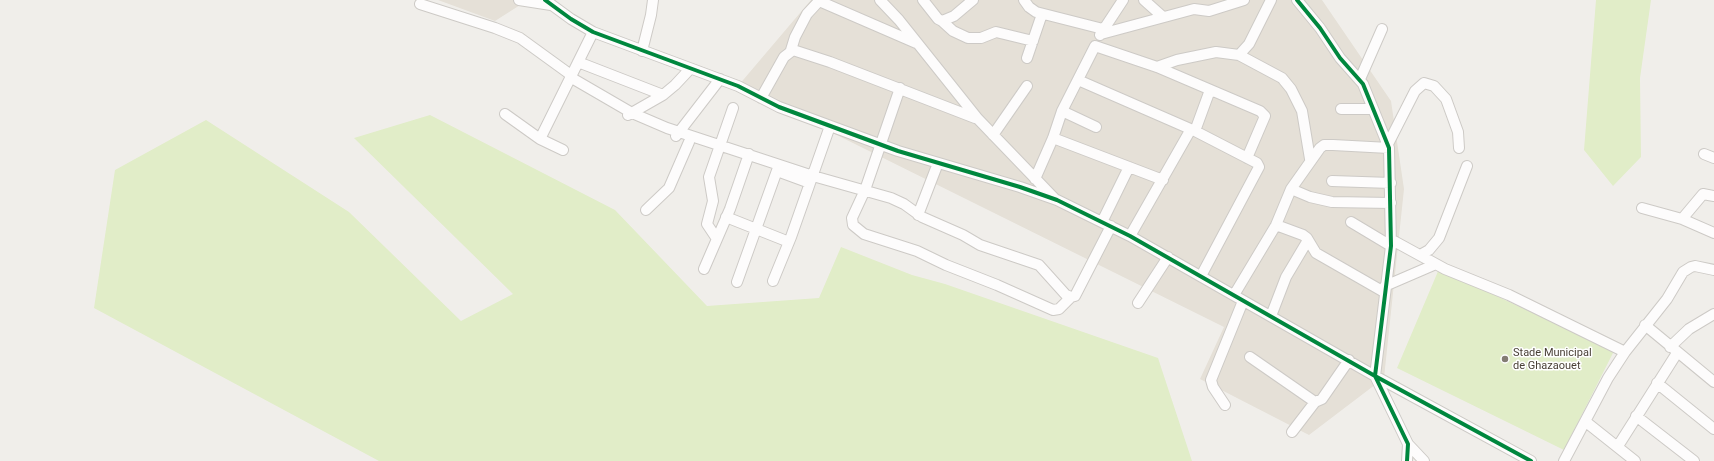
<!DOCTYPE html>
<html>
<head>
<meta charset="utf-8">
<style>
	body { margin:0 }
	canvas { display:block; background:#f0eeea }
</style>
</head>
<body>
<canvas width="1714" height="461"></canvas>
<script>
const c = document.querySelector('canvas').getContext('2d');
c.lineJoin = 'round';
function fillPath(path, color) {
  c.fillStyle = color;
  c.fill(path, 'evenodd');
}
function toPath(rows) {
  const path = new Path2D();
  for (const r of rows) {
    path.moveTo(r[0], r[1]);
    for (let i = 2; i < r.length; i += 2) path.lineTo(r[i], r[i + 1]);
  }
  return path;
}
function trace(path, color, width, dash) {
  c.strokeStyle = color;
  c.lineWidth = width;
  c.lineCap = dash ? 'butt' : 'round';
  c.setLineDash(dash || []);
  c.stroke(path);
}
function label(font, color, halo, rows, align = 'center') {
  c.font = font + ' Roboto,sans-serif';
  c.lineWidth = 3;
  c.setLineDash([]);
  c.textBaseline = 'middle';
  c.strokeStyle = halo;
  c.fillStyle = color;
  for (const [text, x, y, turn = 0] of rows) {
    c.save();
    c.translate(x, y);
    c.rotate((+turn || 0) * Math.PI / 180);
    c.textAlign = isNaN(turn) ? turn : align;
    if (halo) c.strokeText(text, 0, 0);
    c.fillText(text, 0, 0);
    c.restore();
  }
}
const residential = toPath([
	[438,0,528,0,495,21],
	[811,0,1322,0,1391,101,1404,189,1384,378,1309,435,1200,379,1224,327,738,86]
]);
const green = toPath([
	[1596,0,1651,0,1640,78,1641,157,1613,186,1584,150],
	[430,115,615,210,707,306,819,298,841,247,912,275,945,284,1158,358,1192,461,379,461,94,308,115,170,206,120,349,212,461,321,513,294,354,138],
	[1439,269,1614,351,1564,450,1397,368]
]);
const minor = toPath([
	[519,0,551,5],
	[545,0,571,19,593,32,738,86,779,107,898,151,1020,187,1057,200,1130,236,1375,376,1531,461],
	[880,0,899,20,978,119,1054,198],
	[923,0,938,19,942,21,954,16,973,0],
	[1024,0,1029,7,1036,12,1103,29],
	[1144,0,1163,17],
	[1297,0,1320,28,1340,58,1363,84,1389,148,1391,246,1375,376,1408,444,1407,461],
	[420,4,495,28,520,38,571,75],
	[942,21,953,31,968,38,981,38,996,32,1033,41],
	[1101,34,1194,9,1209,11,1244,0],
	[1100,35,1123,0],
	[791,50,795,37,807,14,819,1,916,43],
	[642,51,651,15,653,0],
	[1239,55,1282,78,1291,89,1302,111,1310,159],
	[1027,58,1042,14],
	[578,62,663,95],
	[1157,67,1177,60,1216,52,1239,55,1249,44,1271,0],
	[570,77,632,113,667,128,813,176,891,198,904,204,922,217,963,235,980,245,1039,265,1066,295,1071,297,1075,296,1111,226],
	[1360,79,1382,29],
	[1078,80,1195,131,1257,163,1259,167,1201,276],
	[900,88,865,190,852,218,853,225,864,234,917,251,946,265,997,285,1053,310,1059,309,1071,297],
	[761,98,784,57,793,50,830,62,975,118],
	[1341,109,1373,109],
	[1062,111,1096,127],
	[505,114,540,139,563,150],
	[628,115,663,95,675,85,690,69],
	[1195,131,1210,90],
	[993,135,1027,86],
	[676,136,720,79],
	[1053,138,1163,180],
	[540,139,593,32],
	[1388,144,1415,91,1424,83,1434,86,1446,99,1458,132,1459,148],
	[1704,154,1714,158],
	[780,172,810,183],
	[1035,179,1053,138,1062,111,1095,46,1157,67,1260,111,1265,116,1247,158],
	[1332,181,1391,183],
	[1291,189,1310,197,1332,202,1391,203],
	[1642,208,1682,219,1714,233],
	[646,210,669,188,689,142],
	[918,215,938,163],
	[726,217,789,242],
	[1682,219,1703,194,1714,196],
	[1102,222,1129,167],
	[1351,222,1391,246],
	[1276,225,1303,235,1307,238,1316,253,1384,292],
	[1130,236,1191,129],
	[717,239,707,224,713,201,709,177,733,108],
	[1392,240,1445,269,1509,295,1625,352],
	[1420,255,1429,250,1439,238,1467,166],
	[704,269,730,209,749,154],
	[773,281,791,237,830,126],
	[737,282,779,165],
	[1385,286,1436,264],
	[1234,295,1276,225,1291,189,1320,148,1324,145,1333,145,1389,148],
	[1138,303,1168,257],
	[1271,316,1286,277,1308,240],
	[1645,325,1714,382],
	[1670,347,1689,329,1714,314],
	[1250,357,1315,402,1322,399,1349,360],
	[1657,383,1714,429],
	[1225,405,1213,387,1211,380,1243,301],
	[1636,416,1694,461],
	[1586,422,1635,461],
	[1292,432,1315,402],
	[1408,444,1424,461],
	[1618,446,1677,353],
	[1564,461,1608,378,1625,352,1667,299,1683,272,1691,267,1695,266,1714,270]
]);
const cycleway = toPath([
	[545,0,571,19,593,32,738,86,779,107,898,151,1020,187,1057,200,1130,236,1375,376,1531,461],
	[1297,0,1320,28,1340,58,1363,84,1389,148,1391,246,1375,376,1408,444,1407,461]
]);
const markers = [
	[1505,359,4,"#837c74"]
];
const poiNames = [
	["Stade Municipal",1513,353],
	["de Ghazaouet",1513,366]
];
fillPath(residential, '#e5e0d7');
fillPath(green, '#e1edc8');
trace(minor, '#cdcac6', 12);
trace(minor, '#fdfcfc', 10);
trace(cycleway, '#00873e', 4);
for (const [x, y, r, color] of markers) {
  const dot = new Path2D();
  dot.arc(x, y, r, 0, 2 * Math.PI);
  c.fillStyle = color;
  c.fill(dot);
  trace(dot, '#fff', 1.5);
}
label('11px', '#483f35', '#fff', poiNames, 'left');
</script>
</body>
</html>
